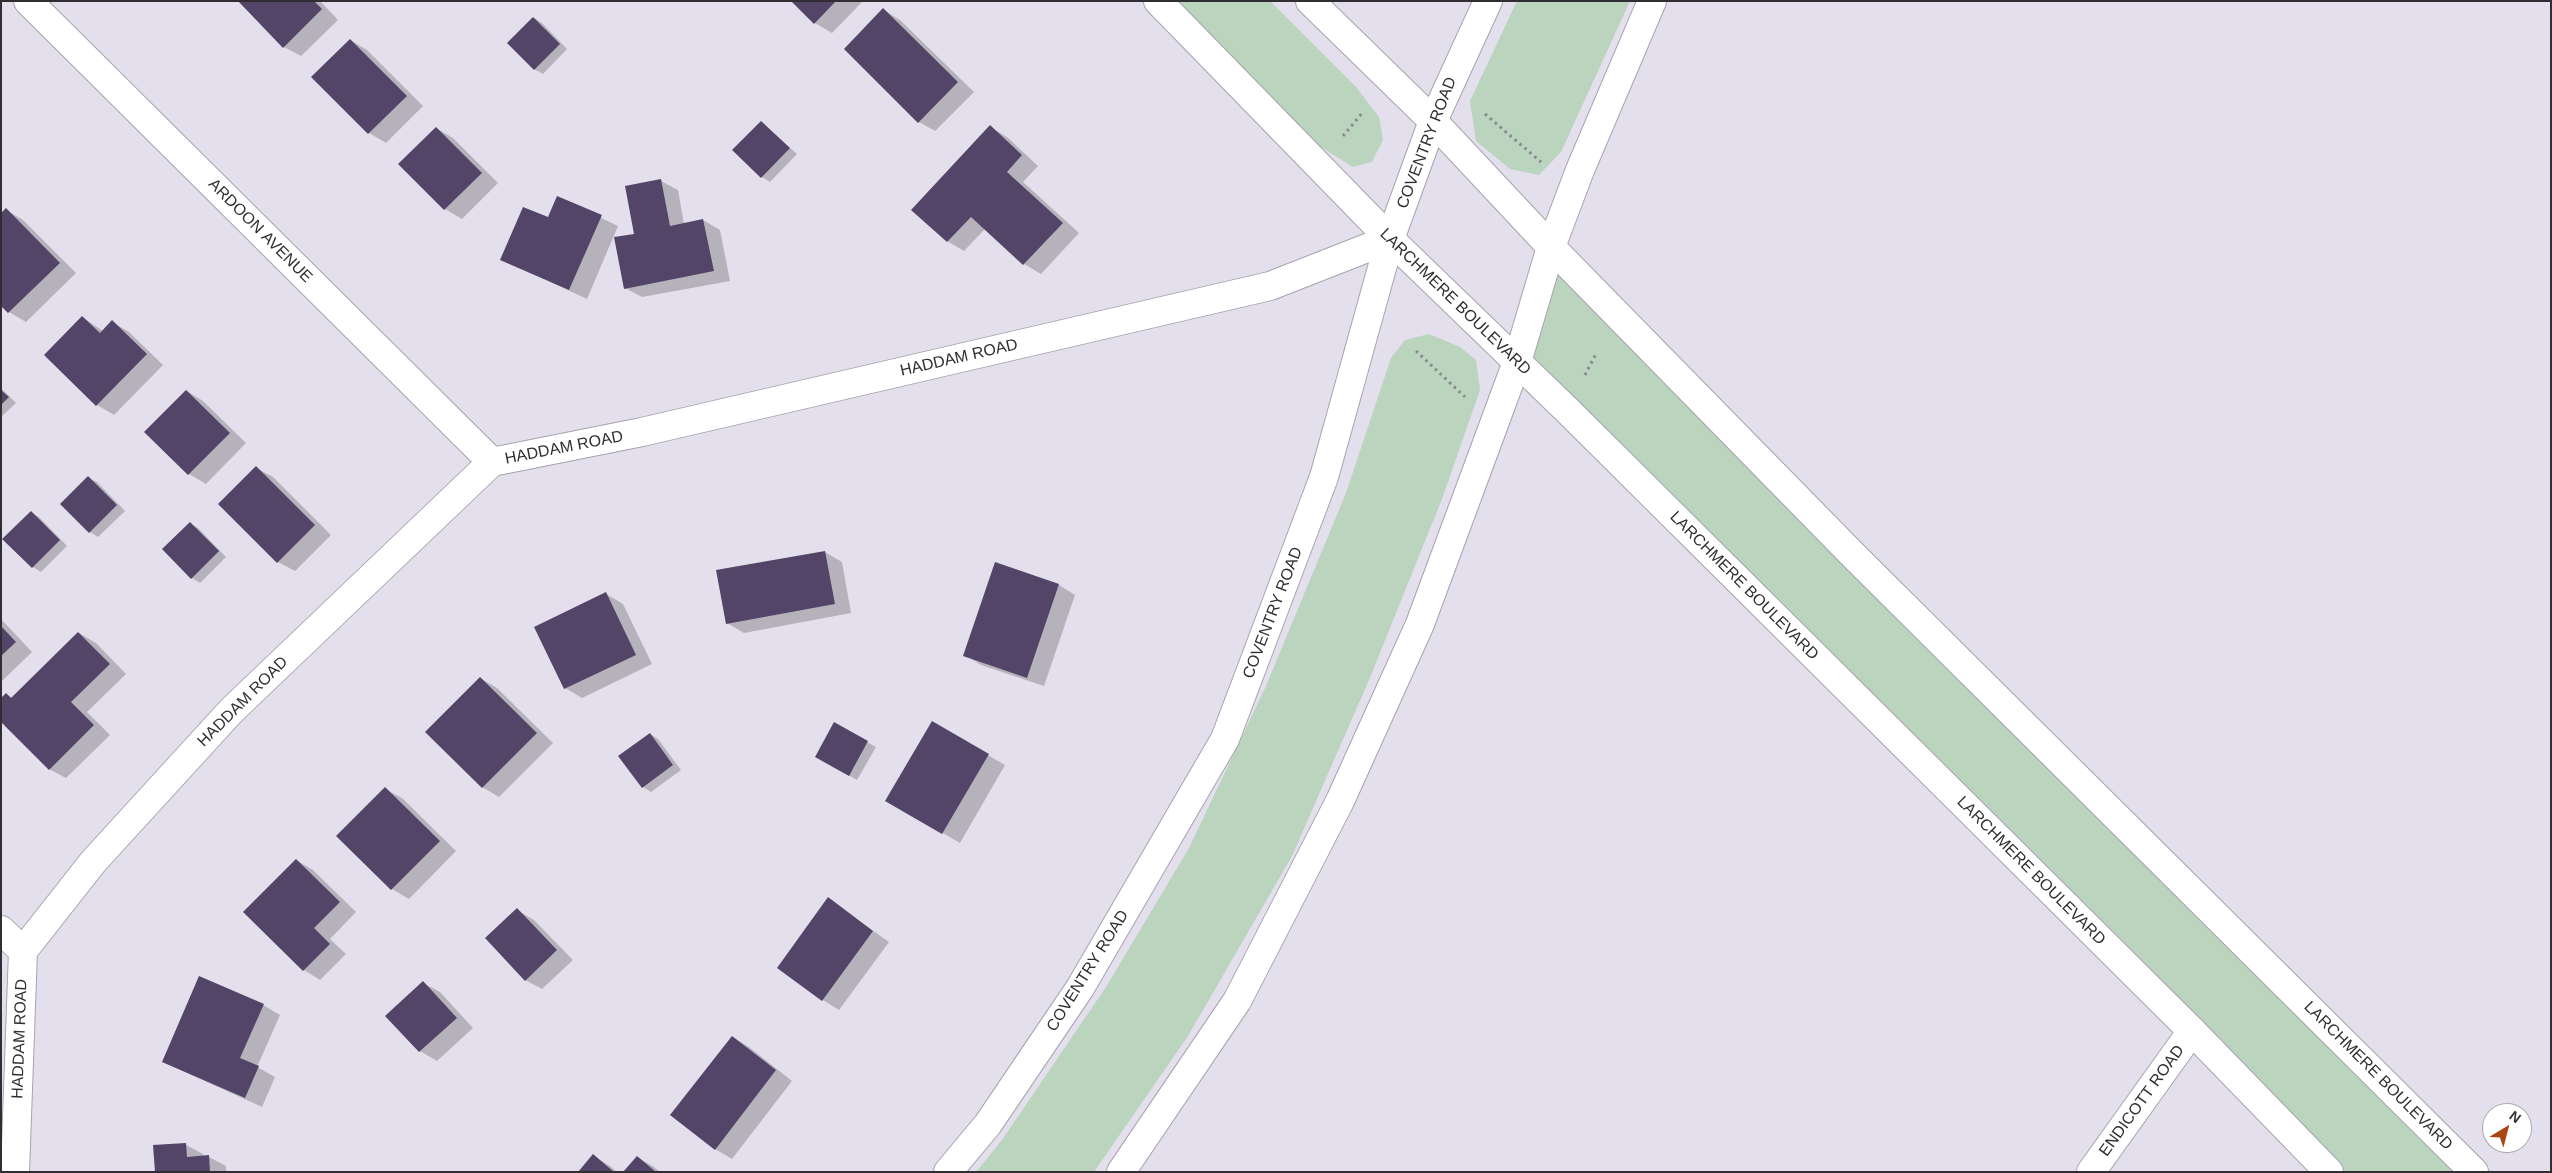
<!DOCTYPE html>
<html>
<head>
<meta charset="utf-8">
<style>
	body { margin:0 }
	#map { position:relative; width:2552px; height:1173px; overflow:hidden; background:#e3dfec; font-family:Arial,sans-serif }
	canvas { display:block }
	.frame { position:absolute; inset:0; border:2px solid #302e33; pointer-events:none }
	.north { position:absolute; left:2482px; top:1103px; width:50px; height:50px; box-sizing:border-box; background:#fff; border:1px solid #acabad; border-radius:50%; rotate:37deg; font-size:14px; font-weight:700; line-height:20px; text-align:center; color:#302e33 }
	.north::after { content:''; display:block; margin:auto; width:18px; height:22px; background:#a94611; clip-path:polygon(50% 0,100% 100%,50% 72%,0 100%) }
</style>
</head>
<body>
<div id="map">
<canvas width="2552" height="1173"></canvas>
<div class="frame"></div>
<div class="north">N</div>
</div>
<script>
const c = document.querySelector('canvas').getContext('2d');
c.lineJoin = 'round';
function fillPath(path, color) {
  c.fillStyle = color;
  c.fill(path, 'evenodd');
}
function toPath(rows) {
  const path = new Path2D();
  for (const r of rows) {
    path.moveTo(r[0], r[1]);
    for (let i = 2; i < r.length; i += 2) path.lineTo(r[i], r[i + 1]);
  }
  return path;
}
function trace(path, color, width, dash) {
  c.strokeStyle = color;
  c.lineWidth = width;
  c.lineCap = dash ? 'butt' : 'round';
  c.setLineDash(dash || []);
  c.stroke(path);
}
function label(font, color, halo, rows, align = 'center') {
  c.font = font + ' Arial,sans-serif';
  c.lineWidth = 5;
  c.setLineDash([]);
  c.textBaseline = 'middle';
  c.strokeStyle = halo;
  c.fillStyle = color;
  for (const [text, x, y, turn = 0] of rows) {
    c.save();
    c.translate(x, y);
    c.rotate((+turn || 0) * Math.PI / 180);
    c.textAlign = isNaN(turn) ? turn : align;
    if (halo) c.strokeText(text, 0, 0);
    c.fillText(text, 0, 0);
    c.restore();
  }
}
const green = toPath([
	[1175,1,1270,1,1356,87,1379,117,1383,140,1372,162,1353,167,1316,144],
	[1517,1,1630,1,1561,152,1539,175,1510,169,1476,141,1470,101],
	[1551,247,2474,1172,2329,1172,1517,362],
	[1429,334,1460,347,1476,360,1480,390,1442,499,1369,680,1292,856,1188,1036,1094,1172,976,1172,1002,1140,1106,987,1189,848,1266,686,1346,493,1391,358,1405,340]
]);
const shadow = toPath([
	[240,1,320,1,338,20,301,56,284,47],
	[793,1,863,1,832,33,815,23],
	[884,10,900,20,974,92,935,131,919,122],
	[534,18,542,23,567,49,543,74,534,69],
	[350,40,367,50,423,106,386,143,369,133,313,77],
	[761,123,797,154,770,182,762,177],
	[990,127,1007,137,1038,166,1023,182,1079,233,1041,274,1024,264,986,228,964,251,947,241],
	[436,128,453,138,498,183,462,219,445,209,400,164],
	[661,181,678,190,684,224,703,220,720,230,730,281,642,297,625,288,635,235],
	[558,197,618,226,587,299,501,259,548,219],
	[6,210,23,220,76,273,26,322,9,312,1,304],
	[82,317,103,331,112,322,129,332,163,365,114,415,97,405,46,355],
	[1,388,16,403,1,417],
	[187,391,203,401,246,443,206,484,189,474,146,432],
	[256,468,273,477,331,535,295,571,278,562],
	[88,478,97,482,125,511,98,537,90,532,62,504],
	[31,513,39,517,67,546,41,572,33,567,4,539],
	[190,524,198,528,226,557,200,583,192,578],
	[825,552,842,562,851,613,744,633,727,623],
	[1059,585,1075,595,1044,686,981,665,965,655],
	[606,594,623,604,652,664,582,698,565,688],
	[1,619,32,652,1,682],
	[79,633,96,643,126,674,87,712,110,735,66,778,49,769,6,694,13,698],
	[480,678,497,688,553,743,499,797,482,787],
	[932,723,1005,765,960,843,887,801],
	[834,724,876,747,857,780,816,757],
	[650,734,658,739,681,770,651,792,643,787],
	[385,789,402,798,456,851,409,899,392,889],
	[296,860,313,870,356,912,330,939,346,954,320,980,304,970],
	[828,899,889,942,839,1010,823,1000],
	[517,910,534,920,573,960,542,989,525,980],
	[423,983,440,992,473,1028,437,1061,420,1051,387,1016],
	[263,1005,280,1015,257,1067,275,1077,262,1107,163,1062],
	[732,1037,749,1047,792,1081,732,1159,715,1149],
	[186,1145,203,1154,203,1157,209,1157,226,1166,226,1172,156,1172],
	[593,1156,610,1166,617,1172,579,1172],
	[637,1157,654,1167,660,1172,625,1172]
]);
const building = toPath([
	[238,1,314,1,322,9,283,48],
	[791,1,836,1,814,24],
	[883,8,958,82,918,123,844,49],
	[533,17,560,44,534,70,507,43],
	[350,39,407,96,368,134,311,77],
	[761,121,790,148,761,178,732,150],
	[990,125,1022,155,1007,172,1063,223,1023,265,971,217,947,242,911,210],
	[436,127,482,173,444,210,398,164],
	[661,179,670,226,703,219,714,271,624,289,614,237,634,234,625,186],
	[557,196,602,215,569,290,500,260,523,207,548,217],
	[6,208,60,263,8,313,1,306,1,213],
	[82,316,100,333,112,320,147,354,96,406,44,355],
	[1,390,9,397,1,405],
	[186,390,230,433,188,475,144,432],
	[256,466,315,525,277,563,218,504],
	[88,476,117,505,89,533,60,504],
	[31,511,60,540,32,568,2,539],
	[190,522,219,551,191,579,162,549],
	[825,551,835,604,726,624,716,570],
	[995,562,1059,584,1027,678,963,656],
	[606,592,636,655,564,689,534,627],
	[1,626,16,642,1,656],
	[78,632,110,664,71,702,94,725,49,770,1,722,1,698,6,693,11,698],
	[480,677,537,733,482,788,425,732],
	[932,721,989,754,942,834,885,801],
	[834,722,868,741,849,776,815,757],
	[650,733,673,765,642,788,618,756],
	[385,787,440,841,391,890,336,836],
	[296,859,340,902,314,928,330,944,303,971,243,912],
	[828,897,873,931,822,1001,777,968],
	[517,908,557,950,525,981,485,938],
	[199,976,264,1004,240,1058,259,1066,245,1098,162,1062],
	[423,981,457,1018,419,1052,385,1016],
	[732,1036,776,1070,715,1150,670,1115],
	[186,1143,187,1157,209,1155,210,1172,155,1172,153,1145],
	[593,1154,614,1172,578,1172],
	[637,1156,656,1172,623,1172]
]);
const path = toPath([
	[1485,114,1541,162],
	[1343,136,1363,112],
	[1416,351,1465,397],
	[1585,375,1597,352]
]);
const minor = toPath([
	[28,1,492,462],
	[1,930,23,951],
	[15,1172,23,951,93,862,231,711,492,462,642,432,1270,286,1390,239],
	[948,1172,988,1124,1080,988,1225,739,1324,477,1390,239,1433,121,1488,1],
	[1121,1172,1237,1001,1340,801,1420,624,1517,362,1551,247,1580,170,1652,1],
	[2091,1172,2192,1031]
]);
const major = toPath([
	[1158,1,1390,239,1568,411,2192,1031,2329,1172],
	[1310,1,1433,121,1551,247,1854,556,2474,1172]
]);
const streetNames = [
	["COVENTRY ROAD",1427,143,-69],
	["ARDOON AVENUE",260,231,45],
	["LARCHMERE BOULEVARD",1455,302,44],
	["HADDAM ROAD",959,358,-13],
	["HADDAM ROAD",564,448,-11],
	["LARCHMERE BOULEVARD",1744,586,45],
	["COVENTRY ROAD",1273,613,-69],
	["HADDAM ROAD",243,702,-45],
	["LARCHMERE BOULEVARD",2031,871,45],
	["COVENTRY ROAD",1088,971,-58],
	["HADDAM ROAD",20,1039,-88],
	["LARCHMERE BOULEVARD",2378,1076,45],
	["ENDICOTT ROAD",2142,1101,-54]
];
fillPath(green, '#bad4be');
fillPath(shadow, '#0003');
fillPath(building, '#524567');
trace(minor, '#a7a3af', 30);
trace(major, '#a7a3af', 30);
trace(path, '#8a8790', 3, [2.5, 4]);
trace(minor, '#fff', 28);
trace(major, '#fff', 28);
label('16px', '#302e33', '#fff', streetNames);
</script>
</body>
</html>
